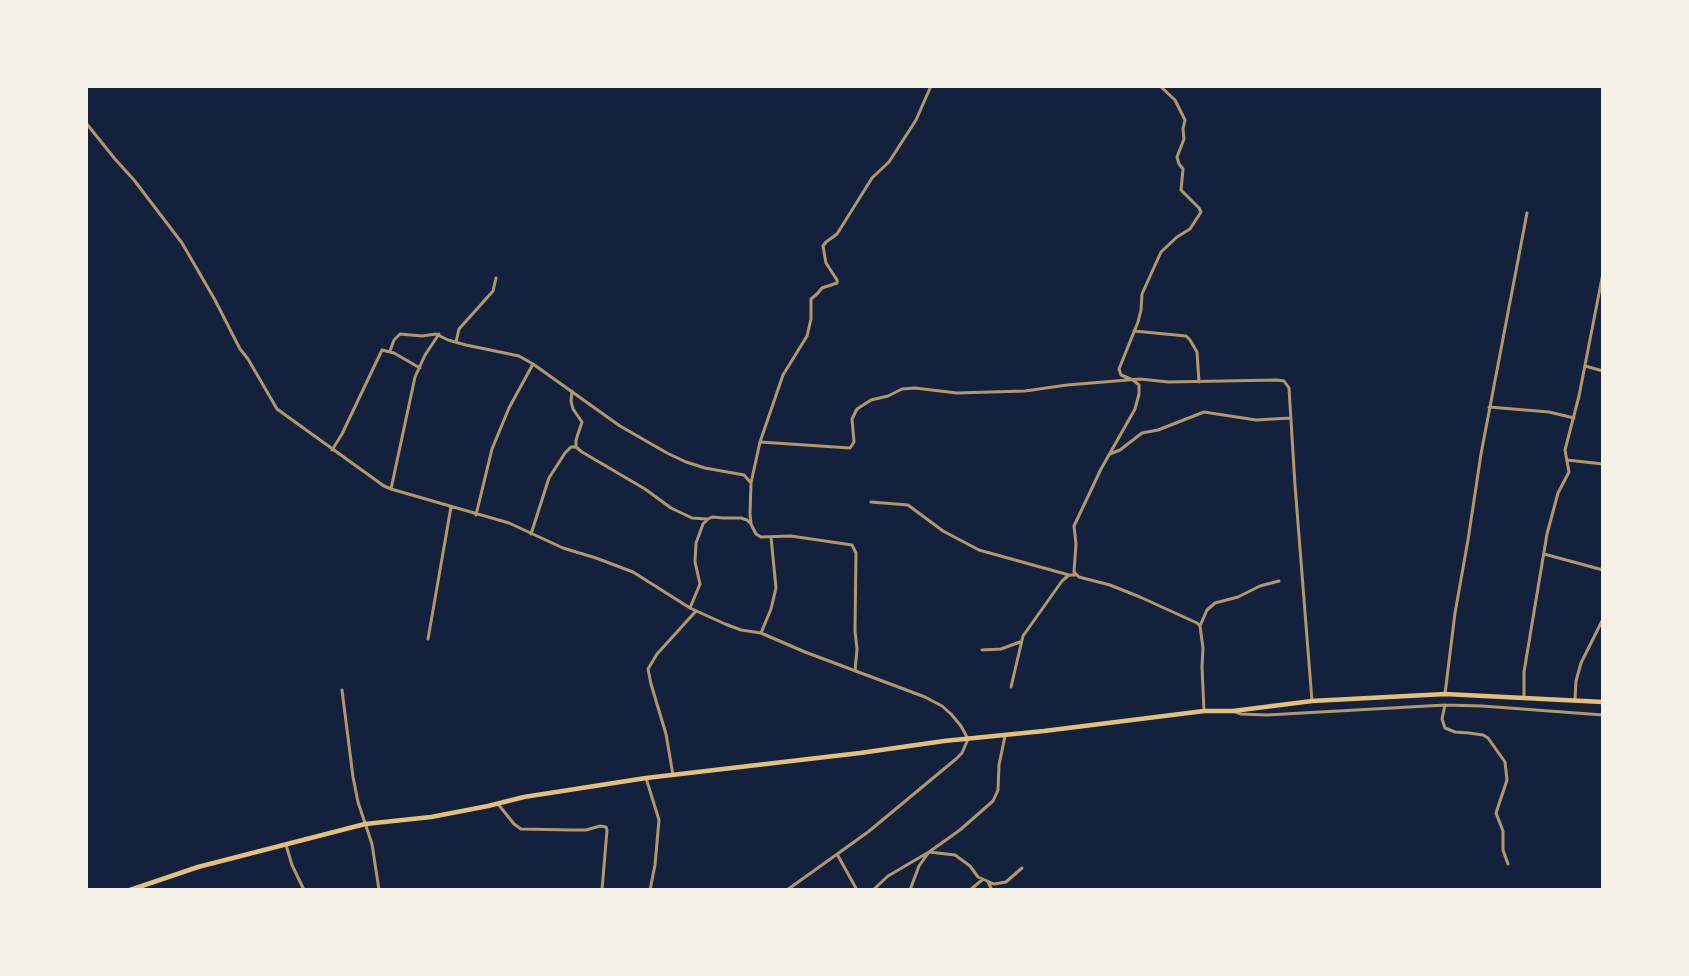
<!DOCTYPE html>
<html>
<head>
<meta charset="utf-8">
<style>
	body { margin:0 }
	#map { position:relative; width:1689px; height:976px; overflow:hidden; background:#14213d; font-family:"Roboto Condensed",sans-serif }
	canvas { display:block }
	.frame { position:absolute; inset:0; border:88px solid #f6f1e7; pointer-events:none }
</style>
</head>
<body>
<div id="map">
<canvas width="1689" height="976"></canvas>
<div class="frame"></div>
</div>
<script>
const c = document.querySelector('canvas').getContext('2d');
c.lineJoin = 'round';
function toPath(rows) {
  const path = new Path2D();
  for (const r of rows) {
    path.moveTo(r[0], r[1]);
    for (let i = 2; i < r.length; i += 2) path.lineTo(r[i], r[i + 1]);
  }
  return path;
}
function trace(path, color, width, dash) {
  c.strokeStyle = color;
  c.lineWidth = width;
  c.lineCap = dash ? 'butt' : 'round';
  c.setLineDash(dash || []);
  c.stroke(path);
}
const minor = toPath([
	[1160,86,1175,100,1185,120,1183,129,1184,139,1177,157,1179,164,1183,169,1181,190,1199,208,1201,212,1190,229,1177,237,1161,252,1142,294,1141,310,1138,322,1119,369,1121,375,1133,380,1139,385,1139,394,1135,409,1101,469,1074,526,1076,544,1074,572,1079,577,1110,585,1140,597,1197,623,1200,626,1203,648,1202,667,1204,711],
	[86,123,115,159,134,180,182,243,215,300,240,349,248,359,277,409,384,486,391,489,509,523,563,548,596,558,633,572,690,608,725,624,741,630,761,633,805,652,925,697,942,706,951,714,961,726,968,739,962,753,956,759,868,832,787,890],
	[1134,331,1186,336,1190,340,1197,352,1199,382],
	[456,342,459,329,493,291,496,278],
	[390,351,394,340,400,334,422,336,436,334,448,340,466,345,519,356,533,364,620,426,667,453,686,462,705,468,744,475,751,483,750,514,751,524],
	[1585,366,1603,371],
	[572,391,571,401,573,409,582,422,576,440,576,447,582,452,645,489,671,508,692,518,707,519],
	[1489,407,1549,412,1574,418],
	[760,442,783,375,807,336,811,319,811,299,817,294,822,288,837,283,837,280,826,263,823,246,826,242,837,234,872,178,889,162,916,120,931,86],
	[332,450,342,434,382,350,394,353,420,368],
	[1110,454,1120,450,1142,433,1158,430,1204,412,1256,420,1291,418],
	[1567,460,1603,464],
	[751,483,760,442,850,448,854,442,852,419,857,409,871,400,888,396,902,389,915,388,957,393,1025,391,1067,385,1140,379,1168,382,1277,380,1284,381,1289,388,1295,485,1312,701],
	[391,489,415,377,425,355,439,334],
	[871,502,908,505,943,531,979,550,1069,575],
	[476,515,492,449,509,408,533,364],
	[531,534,549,478,565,453,571,447,576,447],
	[1544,554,1603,570],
	[690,608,700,584,695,562,696,543,703,524,708,519,712,517,723,518,741,518,747,520,751,524,756,534,761,537,791,536,852,545,856,553,855,631,857,649,855,671],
	[1200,626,1207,610,1215,603,1238,597,1260,586,1279,581],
	[761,633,771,609,776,588,771,537],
	[428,639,451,507],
	[982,650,1001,649,1020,642],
	[1011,687,1023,636,1062,581,1069,575,1076,575],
	[342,690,353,777,358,802,372,844,379,890],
	[1445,694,1455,613,1468,540,1481,454,1527,213],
	[1524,697,1524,672,1547,534,1558,493,1569,472,1565,450,1579,396,1603,273],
	[1575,700,1576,681,1581,663,1603,619],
	[1445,705,1442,719,1445,728,1455,732,1469,733,1483,735,1488,738,1505,762,1507,780,1496,813,1503,831,1503,850,1508,864],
	[1233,711,1241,714,1267,715,1445,705,1482,706,1603,715],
	[673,775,666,734,651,684,648,669,657,654,696,611],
	[646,778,659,820,655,865,650,890],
	[498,804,514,824,521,829,571,830,586,830,600,826,606,827,607,830,602,890],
	[286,845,292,865,304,890],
	[837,854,857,890],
	[988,882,992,890],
	[873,890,888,876,929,852,960,830,993,801,998,790,999,765,1005,736],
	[910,890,919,866,929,852,955,855,970,866,978,877,994,884,1006,882,1022,868],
	[970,890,982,880]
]);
const secondary = toPath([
	[130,890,198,867,365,824,431,817,488,806,524,797,646,778,860,753,944,741,1044,731,1204,711,1233,711,1312,701,1445,694,1603,702]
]);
trace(minor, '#b1986c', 3);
trace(secondary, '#e5c07b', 4.5);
</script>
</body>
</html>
